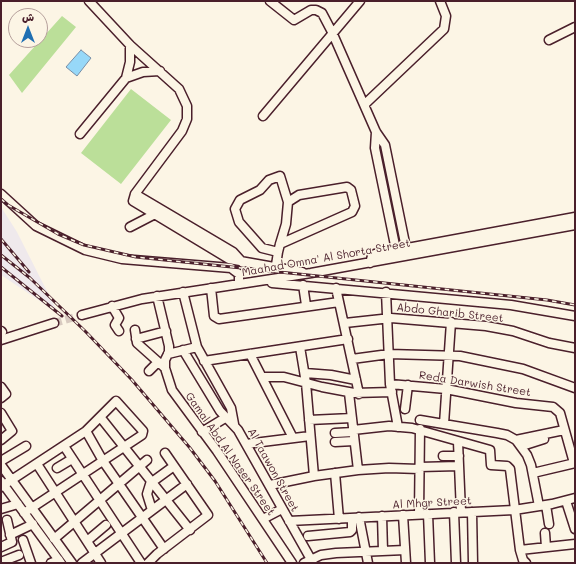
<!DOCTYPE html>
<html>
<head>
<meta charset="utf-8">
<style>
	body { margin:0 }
	#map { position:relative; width:576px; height:564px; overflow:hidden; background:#fcf5e5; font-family:Mali,"Playpen Sans Arabic",sans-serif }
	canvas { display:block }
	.frame { position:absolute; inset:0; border:2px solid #4a1f2b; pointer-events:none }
	.north { position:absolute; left:8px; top:8px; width:40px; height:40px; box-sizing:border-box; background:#fcf5e5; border:1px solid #b59f9b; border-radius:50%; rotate:0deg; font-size:11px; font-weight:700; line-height:16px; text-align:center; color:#4a1f2b }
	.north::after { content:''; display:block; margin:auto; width:14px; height:18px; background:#1f6fb2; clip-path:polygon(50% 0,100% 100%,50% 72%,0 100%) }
</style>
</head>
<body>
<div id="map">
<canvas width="576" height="564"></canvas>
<div class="frame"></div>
<div class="north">ش</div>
</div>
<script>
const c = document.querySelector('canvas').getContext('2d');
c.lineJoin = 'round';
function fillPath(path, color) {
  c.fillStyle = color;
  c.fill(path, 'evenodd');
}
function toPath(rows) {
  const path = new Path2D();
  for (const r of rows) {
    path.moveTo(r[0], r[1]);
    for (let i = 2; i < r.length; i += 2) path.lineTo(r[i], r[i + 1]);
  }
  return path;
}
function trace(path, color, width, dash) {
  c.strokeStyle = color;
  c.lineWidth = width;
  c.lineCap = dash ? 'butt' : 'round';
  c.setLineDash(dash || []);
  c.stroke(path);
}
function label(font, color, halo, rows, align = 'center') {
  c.font = font + ' Mali,sans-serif';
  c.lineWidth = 3;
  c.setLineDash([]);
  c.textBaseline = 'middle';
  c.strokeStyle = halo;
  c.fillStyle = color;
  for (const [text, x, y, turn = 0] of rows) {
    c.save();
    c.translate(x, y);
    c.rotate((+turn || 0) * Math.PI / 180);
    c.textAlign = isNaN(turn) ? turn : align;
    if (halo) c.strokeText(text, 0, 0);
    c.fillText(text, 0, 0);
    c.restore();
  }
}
const built = toPath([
	[1,207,17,232,58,313,1,275]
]);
const green = toPath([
	[62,16,76,27,22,93,9,75],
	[131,89,171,120,121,184,81,153]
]);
const water = toPath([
	[81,50,91,58,77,76,66,67,81,50]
]);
const minorTunnel = toPath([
	[54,323,82,315]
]);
const minor = toPath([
	[89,1,130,45,179,89,187,106,187,119,182,131,135,194,133,201,229,259,302,272],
	[270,1,294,20,311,10,316,10,322,13,332,32,376,132,385,145,406,248],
	[549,40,575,27],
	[126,78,143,72,160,71],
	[365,104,444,29,446,16,440,1],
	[263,116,360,1],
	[376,132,375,148,396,250],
	[80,134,126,78,130,62,130,45],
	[1,194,36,226,85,250,122,259,231,268,239,274,239,284],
	[135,194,233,252,243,263],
	[130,227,157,213],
	[278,252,262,248,239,222,235,209,240,200,260,190,269,180,280,176,288,202],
	[370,263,372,256,375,254,575,217],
	[279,269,276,265,278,252,280,244,286,224,288,202,299,195,347,187,351,190,355,206,352,212,280,244],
	[272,283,511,305,575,316],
	[303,285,306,305],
	[211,288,214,316,219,319,339,302],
	[336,288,359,394],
	[183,292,197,347,231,408,234,424],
	[386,292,390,384,398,427],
	[157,296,169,346,169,352,165,360,165,368,172,390,217,451,292,563],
	[112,306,119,318,115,325,119,331],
	[82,315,142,299,311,273,575,225],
	[345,323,391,318,486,326,513,331,549,343,575,348],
	[135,330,137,343,165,368],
	[1,331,2,332],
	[136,339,166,331],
	[1,340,54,323],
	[300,347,306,383,314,476],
	[183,350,220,411,238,430,313,563],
	[168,354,197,347],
	[250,354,293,438],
	[352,359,389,354,460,356,523,369,575,388],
	[204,361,348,339],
	[149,371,158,362],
	[305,373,331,375,356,380],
	[262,377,284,377,322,387,354,393,392,392],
	[390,384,446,389,516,403,553,407,560,413,574,463],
	[1,387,6,394,1,398],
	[349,393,358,470],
	[405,409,408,385],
	[1,413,12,431,1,440],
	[101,418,190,530],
	[309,420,352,418],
	[420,420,497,433,507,435,516,440,527,455,531,465,539,506],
	[444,424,451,322],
	[353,430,389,426,412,428,490,450,491,465,507,466,510,469,520,550,523,560,526,563],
	[86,431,103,461,164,549],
	[202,432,225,418],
	[335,433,353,432],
	[516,440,564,430],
	[335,442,354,441],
	[458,442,461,512],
	[246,444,310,436],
	[64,446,141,563],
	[522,446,544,439],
	[443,456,459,456],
	[1,461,26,446],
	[37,464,101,563],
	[1,465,72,563],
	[419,467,459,466],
	[57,468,72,459],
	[335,473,339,519],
	[533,473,575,463],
	[1,481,61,563],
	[151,481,147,494,152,510],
	[152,482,174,466],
	[270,485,314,476,358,470,389,468,419,469],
	[1,487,86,431,116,401,143,431,142,435,24,513],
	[566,501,575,529],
	[546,505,549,524],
	[1,509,18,504],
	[454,512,456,563],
	[472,512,473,563],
	[419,514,420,429],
	[428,514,430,563],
	[403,515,406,563],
	[382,516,383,551],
	[359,517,368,563],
	[263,519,282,509],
	[289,521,514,510,552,504,575,498],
	[545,533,546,547],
	[10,535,33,524],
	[308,536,350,532,352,530,352,518],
	[54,539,147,460],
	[23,540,31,563],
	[87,541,106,525],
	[1,547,12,542,7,520],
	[520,550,575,544],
	[1,562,19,555],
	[51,563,59,560],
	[82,563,187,484],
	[148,563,157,554,208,515,165,453],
	[304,563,321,555,336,553,405,550]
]);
const rail = toPath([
	[1,199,8,205,58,234,84,245,136,257,547,300,575,305],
	[1,239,29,272],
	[1,255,30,278,85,331,132,380,190,448,215,481,267,563],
	[1,267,62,316]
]);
const streetNames = [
	["Maahad Omna' Al Shorta Street",326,258,-10],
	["Abdo Gharib Street",450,313,6],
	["Reda Darwish Street",475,384,9],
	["Gamal Abd Al Naser Street",230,454,55],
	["Al Taawon Street",273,470,61],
	["Al Mhgr Street",432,503,-3]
];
fillPath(built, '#efe9ec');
fillPath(green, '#bbdf99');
fillPath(water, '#97d8f8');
trace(water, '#788ea6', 1);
trace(minorTunnel, '#d8cac0', 8, [8, 4]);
trace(minor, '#4a1f2b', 11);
trace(minor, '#fcf5e5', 8);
trace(rail, '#4a1f2b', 3);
trace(rail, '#fcf5e5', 1.5, [4.5]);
label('11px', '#4a1f2b', '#fcf5e5', streetNames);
</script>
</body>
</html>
